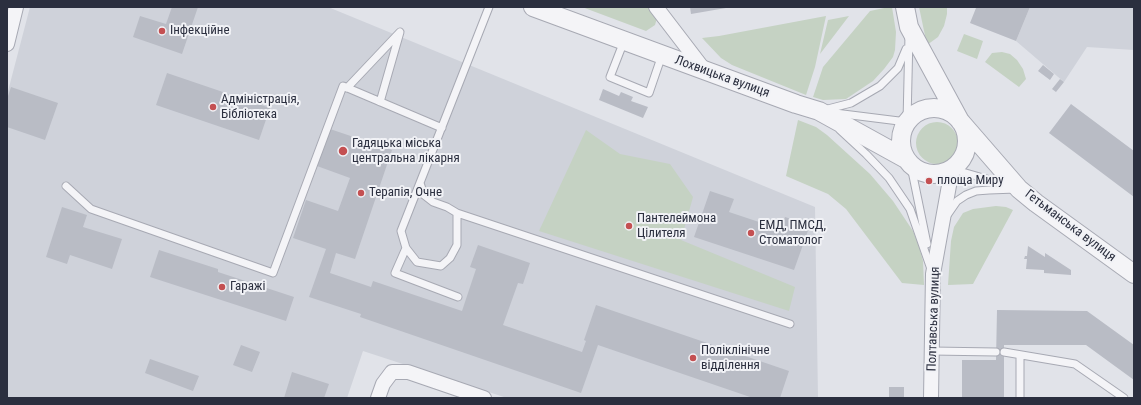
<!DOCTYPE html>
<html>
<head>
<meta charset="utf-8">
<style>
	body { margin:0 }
	#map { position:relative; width:1141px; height:405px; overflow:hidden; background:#e1e3e9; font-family:"Roboto Condensed",sans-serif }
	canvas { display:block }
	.frame { position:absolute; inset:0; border:8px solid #2b2f3f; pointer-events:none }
</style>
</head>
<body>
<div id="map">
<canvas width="1141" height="405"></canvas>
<div class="frame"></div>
</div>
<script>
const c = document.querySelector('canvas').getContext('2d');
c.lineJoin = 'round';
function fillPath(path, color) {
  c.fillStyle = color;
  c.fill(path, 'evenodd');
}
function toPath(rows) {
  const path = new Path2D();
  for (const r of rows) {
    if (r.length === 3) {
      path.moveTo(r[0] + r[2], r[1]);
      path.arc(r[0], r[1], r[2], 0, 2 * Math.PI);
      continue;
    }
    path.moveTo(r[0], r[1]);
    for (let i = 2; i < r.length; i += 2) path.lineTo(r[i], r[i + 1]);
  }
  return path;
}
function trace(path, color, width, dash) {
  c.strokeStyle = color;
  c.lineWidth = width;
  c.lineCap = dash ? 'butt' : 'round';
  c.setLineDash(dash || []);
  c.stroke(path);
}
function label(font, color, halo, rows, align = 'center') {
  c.font = font + ' "Roboto Condensed",sans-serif';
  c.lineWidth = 4;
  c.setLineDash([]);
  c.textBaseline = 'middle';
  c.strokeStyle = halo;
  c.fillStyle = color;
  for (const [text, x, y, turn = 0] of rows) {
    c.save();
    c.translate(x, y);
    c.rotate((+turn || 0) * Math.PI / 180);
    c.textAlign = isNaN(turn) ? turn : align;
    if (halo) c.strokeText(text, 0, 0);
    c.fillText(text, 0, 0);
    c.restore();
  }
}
const built = toPath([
	[30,7,328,7,815,207,818,398,507,398,363,351,347,398,7,398,7,95],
	[1030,7,1134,7,1134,50,1087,47,1064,82,1016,41]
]);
const green = toPath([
	[582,7,652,7,658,15,655,25,646,31],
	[889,7,892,7,896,32,895,50,893,57,884,69,873,81,846,99,823,100,813,97,823,67,870,11],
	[919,7,947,7,947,14,944,26,938,37,927,45],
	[826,16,815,67,806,95,732,65,721,58,702,38,719,36],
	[849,16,820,54,828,20],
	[964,34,983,41,977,59,957,51],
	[1002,52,1010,54,1017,60,1023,69,1026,79,1019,87,985,62,992,53],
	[798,120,816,127,827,135,870,174,893,201,913,231,919,246,923,261,924,285,902,283,846,209,828,194,786,176],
	[937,143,21],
	[586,130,620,154,670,164,693,197,681,240,795,287,789,311,539,231],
	[996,206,1006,207,1013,210,973,284,948,285,951,241,954,227,963,213,973,209]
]);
const building = toPath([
	[172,7,198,7,182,54,133,37,140,16,166,24],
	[690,7,726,7,726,8,691,14],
	[973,7,1030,7,1016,41,970,23,976,8],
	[1043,65,1054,74,1050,80,1038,71],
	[167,73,270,108,259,140,156,105],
	[1060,79,1064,82,1056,92,1052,89],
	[11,87,58,103,45,140,7,127,7,99],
	[603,89,619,96,621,92,633,97,631,101,648,107,643,118,599,100],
	[1071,104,1134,151,1134,197,1049,133],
	[330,129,392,150,355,259,336,253,330,273,371,287,373,281,462,311,476,269,470,267,478,245,530,263,523,284,518,283,503,325,582,352,586,341,584,340,596,305,789,371,780,398,753,398,598,345,581,393,360,317,361,314,309,297,326,249,293,238,306,200,338,211,350,178,317,166],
	[710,191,734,199,729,212,780,229,785,217,810,225,794,270,694,237],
	[62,207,87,215,83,227,122,239,112,269,70,255,67,264,46,257],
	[1028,246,1045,257,1045,253,1071,270,1071,275,1044,273,1044,270,1026,269,1027,259,1024,259,1025,256,1027,256],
	[159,250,218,269,218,272,294,297,286,321,150,277],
	[997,310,1087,311,1134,345,1134,380,1086,345,1004,345,1004,398,962,398,962,360,996,360],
	[241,345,260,352,252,372,233,365],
	[150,359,199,376,193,391,145,373],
	[292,372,329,384,324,398,284,398],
	[889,387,904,387,904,398,889,398]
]);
const service = toPath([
	[624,41,610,77,649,93,662,55],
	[347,88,400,32,380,102],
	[824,110,851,103,880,86,898,68,906,49],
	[835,113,907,122,909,35],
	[840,130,866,154,889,178,910,209,931,269],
	[911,166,927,244],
	[952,169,1011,186],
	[420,183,424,195,433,202,447,207,457,213,457,245,450,258,441,266,417,262,406,248,401,231,489,7],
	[66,186,91,209,273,273,343,86,442,128],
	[457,213,790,324],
	[948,214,957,201,966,195,976,191,989,190,1016,189],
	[406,248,395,273,458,297],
	[932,351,996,352],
	[1004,352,1075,364,1124,398],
	[1020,398,1020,356]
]);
const minor = toPath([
	[656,7,705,71],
	[7,44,16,7],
	[378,398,383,384,392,372,408,372,484,398],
	[931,398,933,274,952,169]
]);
const tertiary = toPath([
	[533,7,796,104,819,111,906,159],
	[905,7,909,27,960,121,1019,189,1036,203,1134,274],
	[934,141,33]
]);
const markers = [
	[162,31,4,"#c45052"],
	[213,107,4,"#c45052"],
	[343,151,5,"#c45052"],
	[929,181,4,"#c45052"],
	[361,193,4,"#c45052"],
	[629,226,4,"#c45052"],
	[751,233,4,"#c45052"],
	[222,287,4,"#c45052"],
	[693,358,4,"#c45052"]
];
const poiNames = [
	["Інфекційне",170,31],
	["Адміністрація,",221,100],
	["Бібліотека",221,115],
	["Гадяцька міська",352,144],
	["центральна лікарня",352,159],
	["площа Миру",937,181],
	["Терапія, Очне",369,193],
	["Пантелеймона",637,219],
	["Цілителя",637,234],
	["ЕМД, ПМСД,",759,226],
	["Стоматолог",759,241],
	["Гаражі",230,287],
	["Поліклінічне",701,351],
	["відділення",701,366]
];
const streetNames = [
	["Лохвицька вулиця",722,77,20],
	["Гетьманська вулиця",1070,226,37],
	["Полтавська вулиця",934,319,-88]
];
fillPath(built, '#cfd2da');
fillPath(green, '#c5d2c3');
fillPath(building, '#b9bcc5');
trace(service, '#a7a9b3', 9);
trace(minor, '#a7a9b3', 16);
trace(tertiary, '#a7a9b3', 20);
trace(service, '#f4f4f7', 7);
trace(minor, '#f4f4f7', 14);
trace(tertiary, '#f4f4f7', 18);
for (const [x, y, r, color] of markers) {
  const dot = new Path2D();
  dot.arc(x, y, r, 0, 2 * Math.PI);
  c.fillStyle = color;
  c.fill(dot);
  trace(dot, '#f1f2f6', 1.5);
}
label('13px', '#2b2f3f', '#f1f2f6', poiNames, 'left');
label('13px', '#2b2f3f', '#f1f2f6', streetNames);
</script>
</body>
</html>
